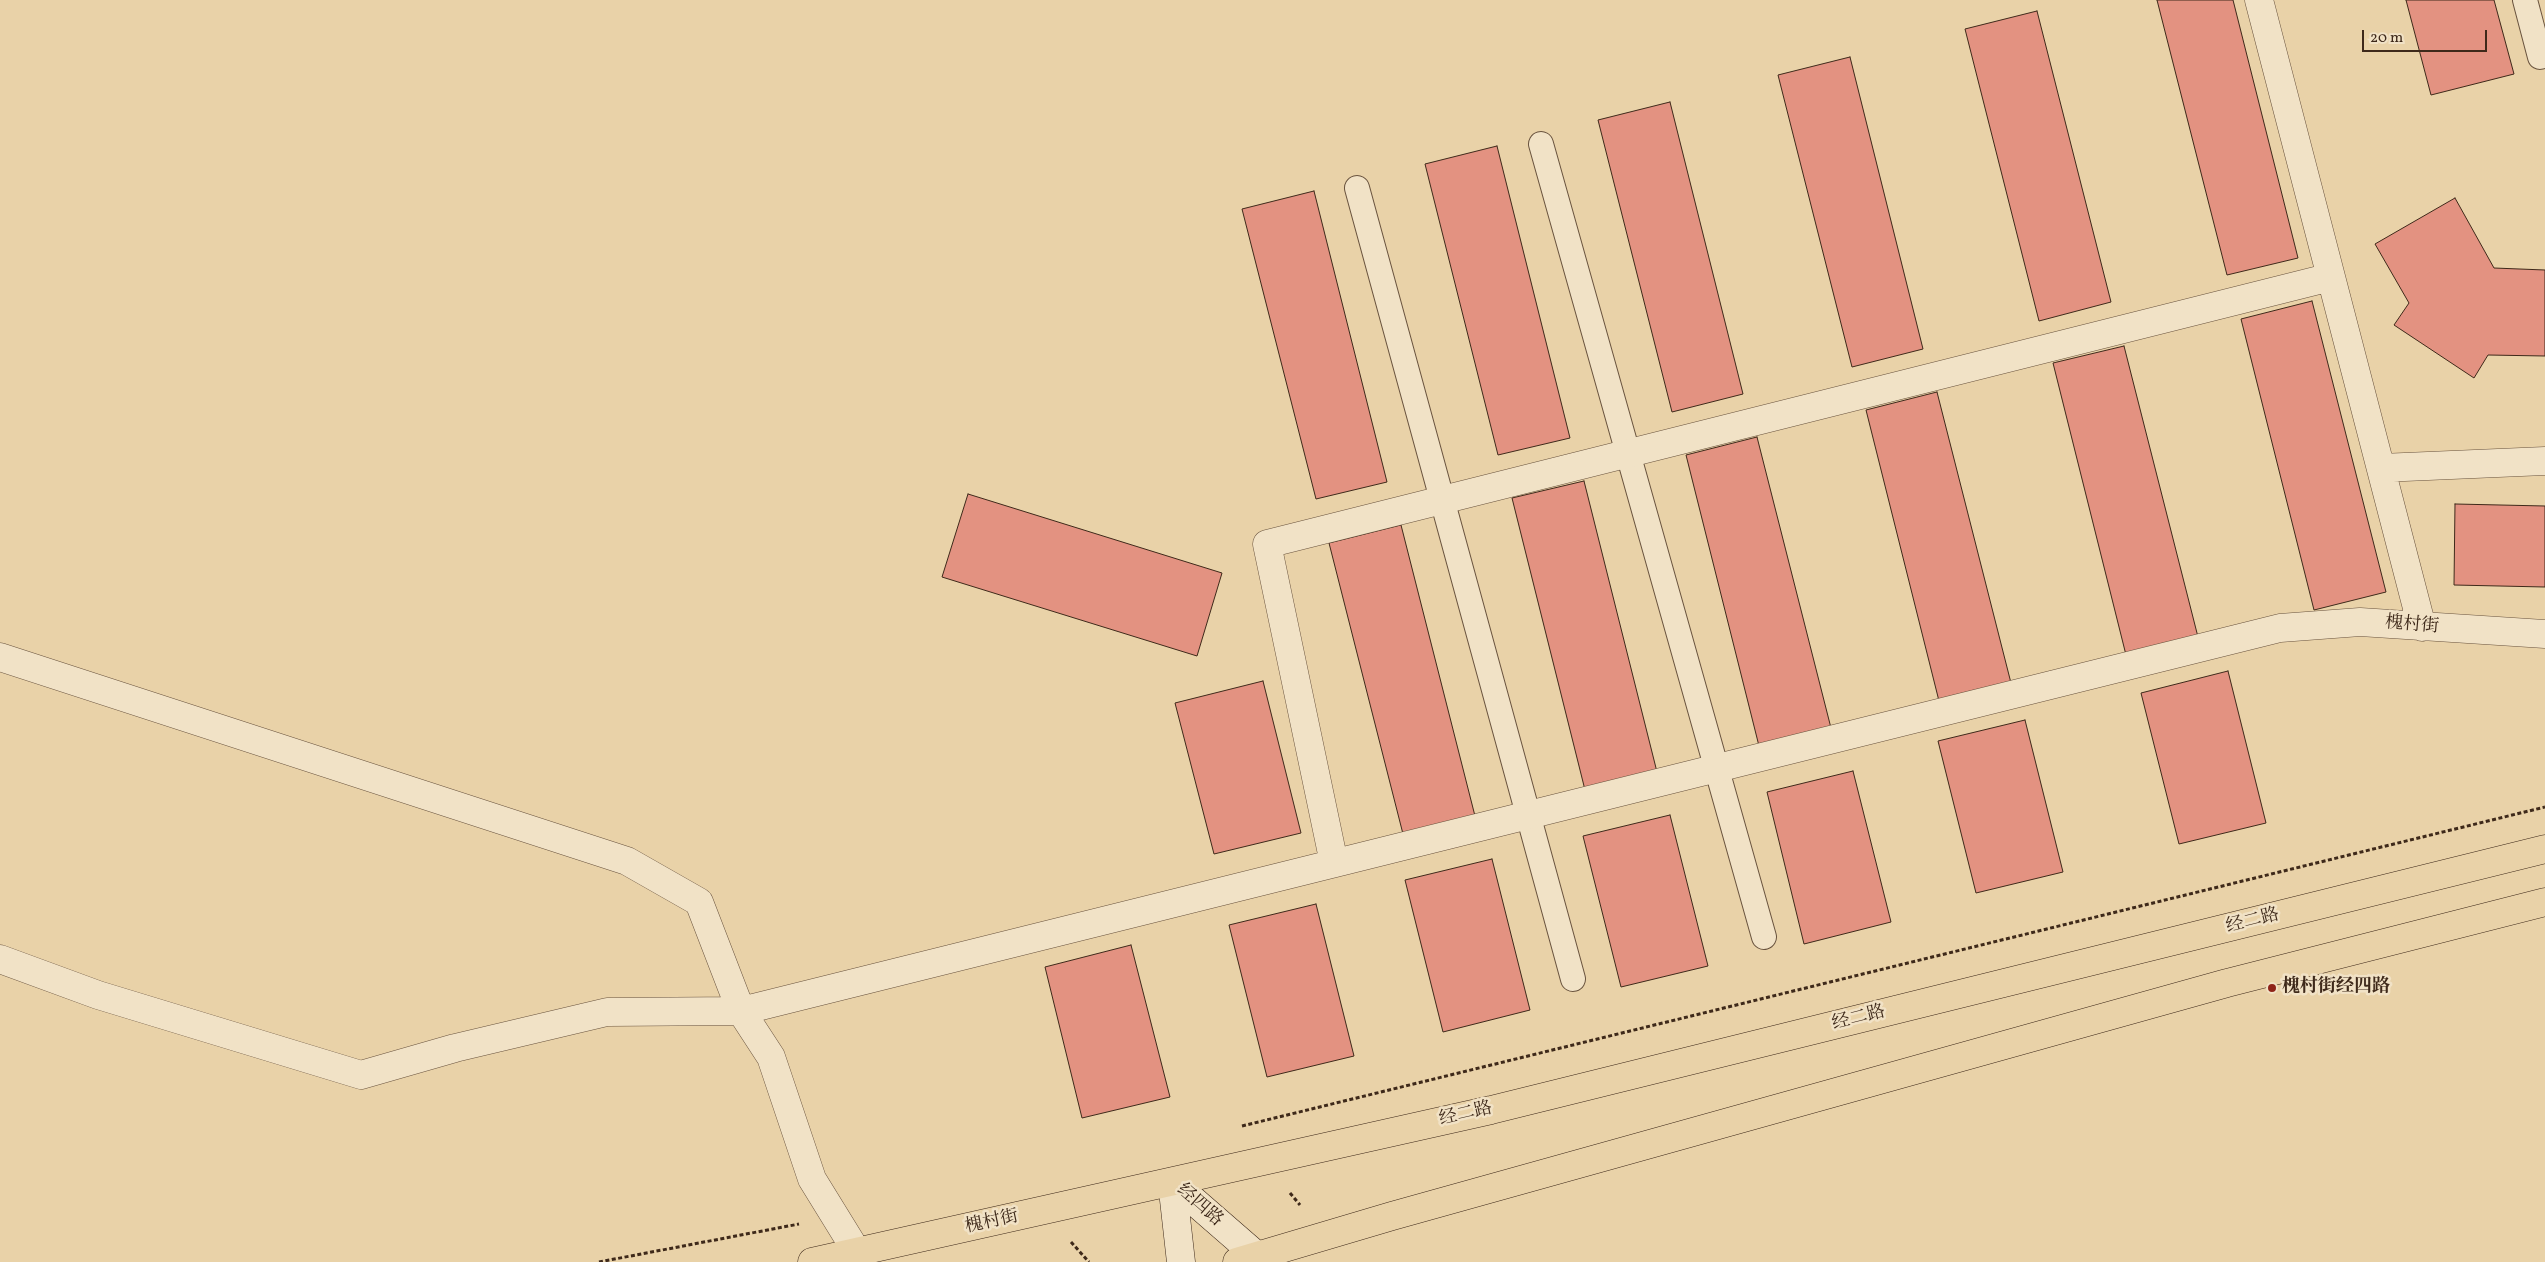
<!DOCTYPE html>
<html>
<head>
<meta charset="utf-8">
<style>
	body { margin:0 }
	#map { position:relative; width:2545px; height:1262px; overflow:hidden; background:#e9d2a8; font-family:Vollkorn,serif }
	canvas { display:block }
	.scale { position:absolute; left:2362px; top:30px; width:125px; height:22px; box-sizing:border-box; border:2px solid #3e291a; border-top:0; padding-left:6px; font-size:15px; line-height:18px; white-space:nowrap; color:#3e291a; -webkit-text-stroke:4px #f1e2c6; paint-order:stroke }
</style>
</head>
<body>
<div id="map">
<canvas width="2545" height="1262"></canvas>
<div class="scale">20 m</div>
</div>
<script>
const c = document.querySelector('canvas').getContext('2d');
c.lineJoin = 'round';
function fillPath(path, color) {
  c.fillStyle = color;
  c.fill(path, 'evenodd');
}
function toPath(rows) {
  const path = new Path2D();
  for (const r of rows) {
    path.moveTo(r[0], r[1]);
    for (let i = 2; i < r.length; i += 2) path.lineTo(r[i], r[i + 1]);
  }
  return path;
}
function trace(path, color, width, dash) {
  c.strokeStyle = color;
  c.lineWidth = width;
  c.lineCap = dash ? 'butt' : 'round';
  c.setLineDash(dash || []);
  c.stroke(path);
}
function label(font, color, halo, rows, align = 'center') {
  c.font = font + ' Vollkorn,"Noto Serif SC",serif';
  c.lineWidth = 5;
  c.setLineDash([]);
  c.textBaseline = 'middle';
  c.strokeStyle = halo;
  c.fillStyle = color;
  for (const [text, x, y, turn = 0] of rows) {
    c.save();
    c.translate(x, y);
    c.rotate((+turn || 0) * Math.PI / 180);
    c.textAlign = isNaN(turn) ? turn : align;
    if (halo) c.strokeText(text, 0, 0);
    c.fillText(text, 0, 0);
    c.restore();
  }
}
const building = toPath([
	[2157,0,2233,0,2298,258,2227,275,2157,0],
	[2406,0,2494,0,2514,74,2431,95,2406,0],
	[2037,11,2111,302,2039,321,1965,29,2037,11],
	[1850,57,1923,349,1852,367,1778,75,1850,57],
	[1670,102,1743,394,1672,412,1598,120,1670,102],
	[1497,146,1570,438,1498,455,1425,164,1497,146],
	[1314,191,1387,482,1316,499,1242,209,1314,191],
	[2455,198,2494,268,2545,270,2545,356,2488,355,2474,378,2394,325,2409,303,2375,244,2455,198],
	[2312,301,2386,592,2314,610,2241,319,2312,301],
	[2124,346,2198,637,2126,655,2053,363,2124,346],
	[1937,392,2011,683,1939,701,1866,410,1937,392],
	[1757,437,1831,728,1759,746,1686,455,1757,437],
	[1584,481,1657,772,1585,790,1512,498,1584,481],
	[968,494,1222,573,1197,656,942,577,968,494],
	[2455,504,2545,506,2545,587,2454,585,2455,504],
	[1401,525,1475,816,1403,834,1329,543,1401,525],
	[2228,671,2266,823,2179,844,2141,693,2228,671],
	[1263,681,1301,833,1214,854,1175,703,1263,681],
	[2025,720,2063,872,1976,893,1938,741,2025,720],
	[1853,771,1891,922,1804,944,1767,792,1853,771],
	[1670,815,1708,966,1621,987,1583,836,1670,815],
	[1492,859,1530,1010,1443,1032,1405,880,1492,859],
	[1316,904,1354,1056,1267,1077,1229,925,1316,904],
	[1131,945,1170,1097,1082,1118,1045,967,1131,945]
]);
const path = toPath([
	[1242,1126,2545,807],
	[1290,1193,1300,1205],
	[1071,1242,1089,1262],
	[599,1262,799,1224]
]);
const lane = toPath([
	[2525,0,2540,57],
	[1541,144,1764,937],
	[1357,188,1573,979]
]);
const street = toPath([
	[2259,0,2422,627],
	[2381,468,2545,461],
	[0,657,627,861,699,902,741,1011,771,1057,812,1179,857,1252],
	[1334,863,1267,544,2331,277],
	[0,959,98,995,361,1075,455,1048,607,1012,741,1011,2280,628,2360,622,2545,634]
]);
const secondary = toPath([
	[1172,1182,1264,1262],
	[1172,1182,1181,1262]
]);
const primary = toPath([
	[812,1262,1491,1110,2545,849],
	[1237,1262,1392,1216,2227,983,2545,902]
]);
const markers = [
	[2272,988,5,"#8f2418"]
];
const streetNames = [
	["槐村街",2412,626,5],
	["经二路",2253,922,-14],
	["经二路",1859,1019,-14],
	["经二路",1466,1115,-13],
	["经四路",1199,1206,41],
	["槐村街",992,1223,-12]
];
const poiNames = [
	["槐村街经四路",2282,988]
];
fillPath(building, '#e39281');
trace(building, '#3e291a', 1);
trace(lane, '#69533e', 26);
trace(street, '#69533e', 29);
trace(secondary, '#3e291a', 29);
trace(primary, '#3e291a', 29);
trace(path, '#3e291a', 3, [4, 2.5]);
trace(lane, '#f1e2c6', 24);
trace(street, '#f1e2c6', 28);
trace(secondary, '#f1e2c6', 28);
trace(primary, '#e9d2a8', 28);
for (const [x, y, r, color] of markers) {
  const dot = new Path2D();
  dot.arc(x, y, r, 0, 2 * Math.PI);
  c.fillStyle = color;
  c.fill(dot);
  trace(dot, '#f1e2c6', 2);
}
label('18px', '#3e291a', '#f1e2c6', streetNames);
label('bold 18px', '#3e291a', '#f1e2c6', poiNames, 'left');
</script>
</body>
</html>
